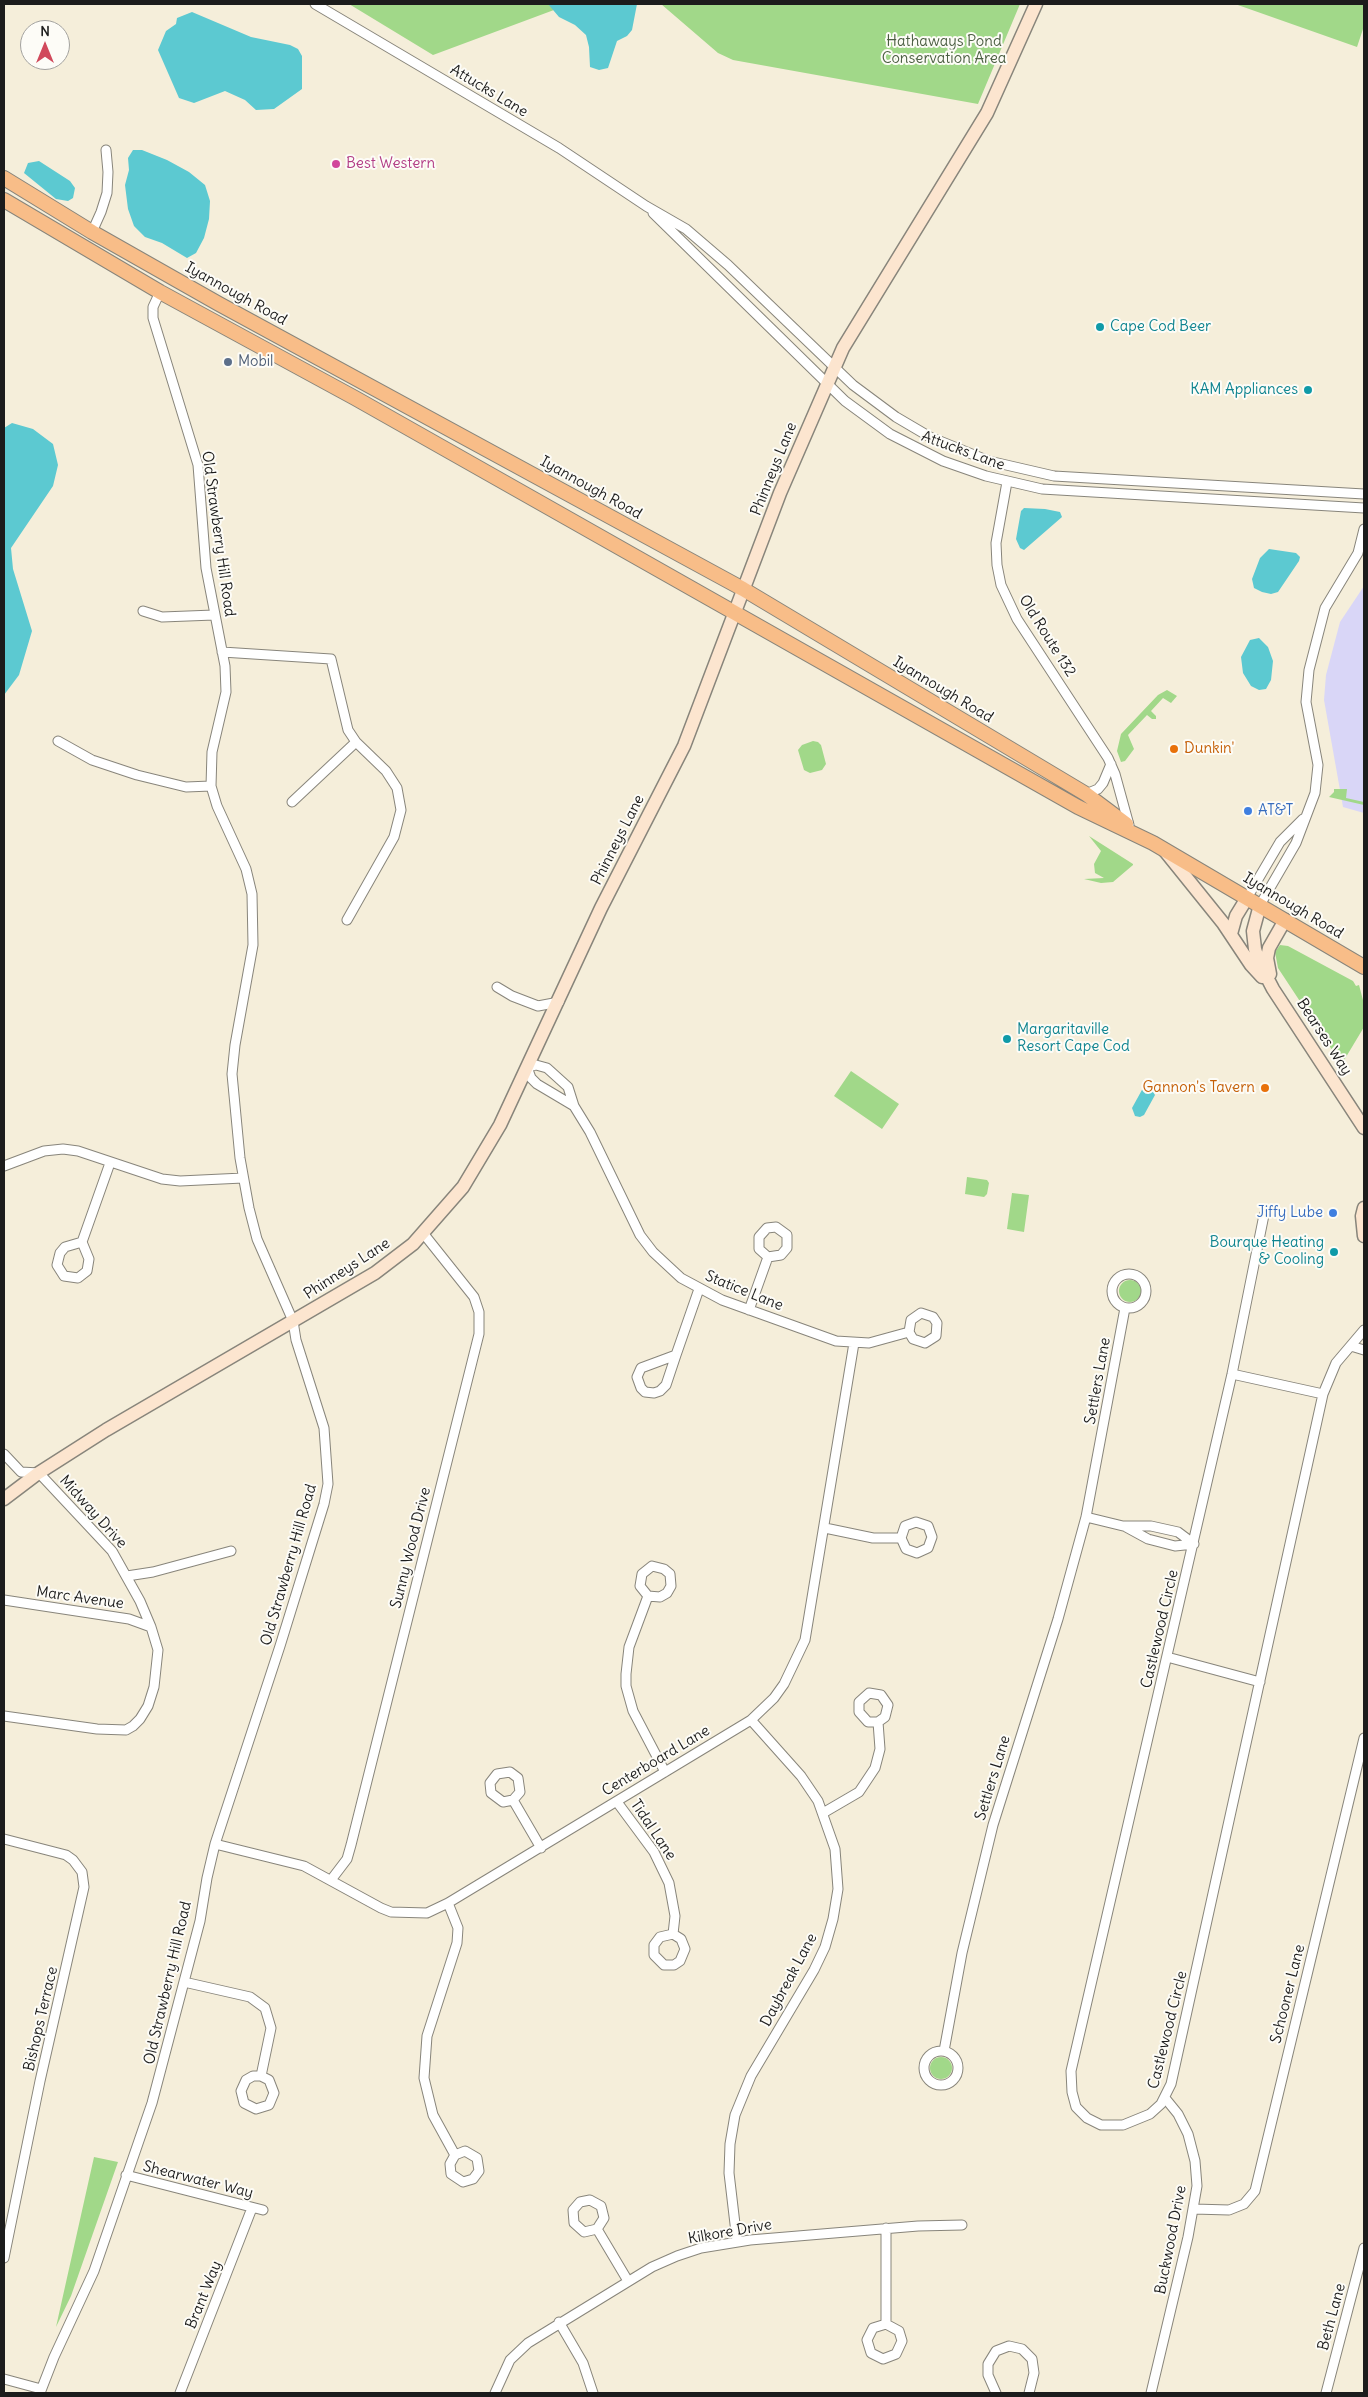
<!DOCTYPE html>
<html>
<head>
<meta charset="utf-8">
<style>
	body { margin:0 }
	#map { position:relative; width:1368px; height:2397px; overflow:hidden; background:#f5eeda; font-family:Delius,sans-serif }
	canvas { display:block }
	.frame { position:absolute; inset:0; border:5px solid #1c1c1c; pointer-events:none }
	.north { position:absolute; left:20px; top:20px; width:50px; height:50px; box-sizing:border-box; background:#fdfcf7; border:1px solid #a3a29f; border-radius:50%; rotate:0deg; font-size:14px; font-weight:700; line-height:20px; text-align:center; color:#1c1c1c }
	.north::after { content:''; display:block; margin:auto; width:18px; height:22px; background:#d1495b; clip-path:polygon(50% 0,100% 100%,50% 72%,0 100%) }
</style>
</head>
<body>
<div id="map">
<canvas width="1368" height="2397"></canvas>
<div class="frame"></div>
<div class="north">N</div>
</div>
<script>
const c = document.querySelector('canvas').getContext('2d');
c.lineJoin = 'round';
function fillPath(path, color) {
  c.fillStyle = color;
  c.fill(path, 'evenodd');
}
function toPath(rows) {
  const path = new Path2D();
  for (const r of rows) {
    if (r.length === 3) {
      path.moveTo(r[0] + r[2], r[1]);
      path.arc(r[0], r[1], r[2], 0, 2 * Math.PI);
      continue;
    }
    path.moveTo(r[0], r[1]);
    for (let i = 2; i < r.length; i += 2) path.lineTo(r[i], r[i + 1]);
  }
  return path;
}
function trace(path, color, width, dash) {
  c.strokeStyle = color;
  c.lineWidth = width;
  c.lineCap = dash ? 'butt' : 'round';
  c.setLineDash(dash || []);
  c.stroke(path);
}
function label(font, color, halo, rows, align = 'center') {
  c.font = font + ' Delius,sans-serif';
  c.lineWidth = 4;
  c.setLineDash([]);
  c.textBaseline = 'middle';
  c.strokeStyle = halo;
  c.fillStyle = color;
  for (const [text, x, y, turn = 0] of rows) {
    c.save();
    c.translate(x, y);
    c.rotate((+turn || 0) * Math.PI / 180);
    c.textAlign = isNaN(turn) ? turn : align;
    if (halo) c.strokeText(text, 0, 0);
    c.fillText(text, 0, 0);
    c.restore();
  }
}
const built = toPath([
	[1364,586,1364,813,1343,807,1324,700,1326,675,1340,622]
]);
const green = toPath([
	[349,4,561,4,562,7,433,55],
	[661,4,1020,4,978,104,733,60,718,53],
	[1235,4,1364,4,1364,26,1357,47],
	[1167,690,1177,696,1171,703,1163,698,1151,711,1156,716,1156,719,1152,719,1147,715,1128,735,1134,749,1125,761,1121,762,1117,751,1121,734,1158,695],
	[813,741,818,742,821,745,826,764,822,770,810,773,804,770,798,750,802,745],
	[1334,789,1347,789,1346,798,1364,802,1364,805,1329,797,1334,792],
	[1089,836,1133,864,1133,865,1113,882,1101,883,1084,879,1104,878,1095,873,1094,864,1101,851],
	[1280,945,1288,946,1353,981,1356,986,1359,985,1364,1004,1364,1027,1343,1062,1340,1062,1278,968,1275,952],
	[851,1071,899,1104,882,1129,834,1096],
	[967,1177,987,1180,989,1183,987,1194,984,1197,965,1194],
	[1012,1193,1029,1195,1024,1232,1007,1229],
	[1130,1291,11],
	[941,2068,11],
	[94,2157,118,2162,71,2296,56,2327]
]);
const water = toPath([
	[548,4,637,4,632,30,627,36,617,41,608,68,599,70,590,67,589,47,586,35,575,25,559,17],
	[192,12,251,37,290,45,298,49,302,56,302,89,274,109,256,110,245,100,225,91,194,103,179,98,158,50,166,31,176,24,177,18],
	[133,150,142,150,167,160,189,172,205,185,210,201,209,219,204,238,196,253,187,258,162,243,145,237,134,226,128,209,125,185,129,170,128,158],
	[39,161,70,181,75,188,73,198,68,201,56,199,24,173,28,163],
	[12,423,33,429,53,444,58,465,53,486,11,548,13,569,32,631,19,675,4,695,4,428],
	[1024,508,1045,509,1060,512,1062,517,1024,550,1020,548,1016,539,1021,511],
	[1269,549,1296,553,1300,557,1299,561,1278,592,1271,594,1262,592,1254,588,1252,579,1260,558],
	[1259,638,1268,647,1273,661,1271,680,1266,689,1259,690,1251,686,1243,673,1241,657,1250,640],
	[1150,1087,1155,1095,1144,1115,1140,1117,1135,1116,1132,1108,1143,1088]
]);
const minor = toPath([
	[315,4,559,148,646,206,686,229,728,265,853,385,896,417,930,437,989,461,1054,476,1364,494],
	[653,213,845,401,890,434,943,461,986,476,1042,489,1364,508],
	[92,232,101,212,107,193,108,172,106,150],
	[1007,482,996,543,997,565,1001,585,1017,619,1108,758,1115,774,1129,825],
	[143,611,162,617,214,615],
	[222,652,331,659,348,730,356,742,386,771,397,788,401,810,394,837,347,920],
	[58,741,92,760,137,775,186,787,211,786],
	[1086,794,1098,789,1103,783,1111,764],
	[292,802,356,742],
	[1247,898,1280,842,1303,819],
	[1260,905,1296,843,1315,793,1318,765,1306,702,1309,670,1325,608,1358,553,1364,529],
	[497,987,512,996,538,1006,559,1002],
	[574,1106,537,1084,531,1078,527,1067,536,1065,547,1068,568,1087,574,1106,590,1132,640,1235,653,1252,681,1278,722,1300,836,1341,869,1343,909,1332,913,1339,925,1343,936,1336,937,1323,933,1317,921,1313,911,1320,909,1332],
	[4,1166,44,1151,63,1149,78,1151,162,1179,180,1181,243,1178],
	[1264,1215,1232,1374,1071,2071,1072,2092,1076,2107,1087,2118,1101,2125,1123,2125,1150,2114,1161,2104,1171,2084,1323,1394,1336,1363,1364,1330],
	[82,1242,89,1259,87,1271,78,1278,64,1276,57,1265,60,1253,65,1247,82,1242,110,1163],
	[1129,1291,17],
	[749,1310,768,1257,781,1255,787,1248,787,1235,776,1227,767,1228,759,1237,759,1249,768,1257],
	[1351,1346,1364,1350],
	[676,1355,641,1368,637,1377,641,1388,645,1392,654,1393,660,1391,666,1385,676,1355,699,1289],
	[1232,1374,1323,1394],
	[4,1454,21,1472,39,1473,112,1551,140,1601,151,1627,158,1650,154,1687,148,1706,140,1719,133,1726,126,1730,97,1729,4,1716],
	[1086,1517,1123,1526,1151,1526,1178,1532,1194,1544],
	[1126,1527,1148,1539,1175,1546,1194,1544],
	[825,1528,873,1538,901,1538,906,1549,917,1553,928,1548,932,1537,928,1526,916,1522,905,1526,901,1538],
	[127,1576,153,1572,231,1551],
	[648,1596,640,1586,642,1574,652,1566,664,1569,670,1574,671,1586,667,1593,660,1597,648,1596,629,1647,626,1674,626,1686,633,1711,665,1772],
	[4,1600,129,1619,151,1627],
	[1167,1657,1260,1682],
	[513,1800,503,1802,491,1793,490,1783,497,1774,510,1772,518,1778,520,1792,513,1800,541,1848],
	[617,1802,654,1852,669,1883,675,1916,673,1934,681,1939,685,1949,680,1961,674,1965,664,1965,654,1955,654,1945,660,1937,673,1934],
	[823,1813,859,1792,875,1768,880,1749,878,1722,885,1717,888,1705,881,1695,869,1693,859,1702,859,1712,868,1722,878,1722],
	[4,1839,66,1855,73,1860,82,1872,84,1887,40,2081,4,2258],
	[215,1844,304,1866,381,1908,391,1912,427,1913,448,1903,751,1720,774,1698,784,1684,805,1640,854,1343],
	[331,1880,347,1859,351,1845,479,1334,479,1312,474,1297,423,1233],
	[448,1903,458,1928,457,1943,427,2036,424,2078,433,2115,455,2155,450,2164,451,2174,463,2182,473,2179,479,2171,477,2158,465,2151,455,2155],
	[184,1982,250,1997,265,2008,271,2028,261,2076,253,2076,246,2080,241,2091,244,2103,256,2109,269,2105,274,2093,269,2080,261,2076],
	[944,2051,962,1953,993,1825,1058,1619,1086,1517,1125,1308],
	[941,2068,17],
	[126,2175,263,2210],
	[1194,2209,1229,2210,1244,2204,1255,2191,1364,1738],
	[597,2229,604,2218,601,2206,590,2200,580,2202,573,2210,574,2223,584,2232,597,2229,628,2281],
	[737,2241,729,2173,730,2144,735,2115,751,2076,814,1970,825,1947,833,1919,838,1889,835,1849,818,1801,801,1776,751,1720],
	[559,2322,583,2363,593,2393],
	[886,2324,873,2328,867,2340,871,2353,883,2359,896,2354,902,2341,899,2331,886,2324,886,2228],
	[4,2379,41,2389],
	[40,2393,54,2357,94,2271,152,2103,200,1921,207,1878,215,1844,280,1646,324,1504,328,1484,324,1428,296,1340,293,1321,257,1239,249,1208,240,1158,232,1074,235,1045,253,945,252,894,246,869,217,806,211,786,212,752,226,692,225,666,206,568,198,465,153,318,153,307,160,292],
	[180,2393,252,2208],
	[495,2393,510,2360,528,2343,652,2267,677,2256,701,2248,750,2240,918,2226,962,2225],
	[996,2393,988,2375,988,2364,996,2351,1009,2346,1022,2349,1032,2359,1034,2373,1029,2393],
	[1151,2393,1188,2237,1197,2186,1195,2161,1188,2134,1178,2114,1165,2098],
	[1326,2393,1364,2248]
]);
const secondary = toPath([
	[1165,851,1223,923,1251,965,1262,977],
	[1260,905,1253,931,1255,949,1259,962,1273,989,1364,1128],
	[1231,934,1236,916,1247,898],
	[1270,974,1267,958,1269,948,1285,920],
	[1364,1208,1362,1216,1364,1236],
	[4,1499,37,1474,106,1430,375,1273,413,1244,463,1187,500,1125,601,908,684,746,780,493,843,348,987,113,1036,4]
]);
const primary = toPath([
	[4,178,92,232,219,304,743,589,1086,794,1126,824],
	[4,200,160,292,355,398,1078,807,1153,843,1364,967]
]);
const markers = [
	[336,164,5,"#d1479c"],
	[1100,327,5,"#0f9aa8"],
	[228,362,5,"#5c6f8a"],
	[1308,390,5,"#0f9aa8"],
	[1174,749,5,"#e8710a"],
	[1248,811,5,"#3f7fe0"],
	[1007,1039,5,"#0f9aa8"],
	[1265,1088,5,"#e8710a"],
	[1333,1213,5,"#3f7fe0"],
	[1334,1252,5,"#0f9aa8"]
];
const parkNames = [
	["Hathaways Pond",944,42],
	["Conservation Area",944,59]
];
const streetNames = [
	["Attucks Lane",489,91,31],
	["Iyannough Road",236,294,29],
	["Attucks Lane",963,451,20],
	["Phinneys Lane",774,469,-68],
	["Iyannough Road",591,488,29],
	["Old Strawberry Hill Road",218,534,82],
	["Old Route 132",1047,636,58],
	["Iyannough Road",943,690,31],
	["Phinneys Lane",618,840,-63],
	["Iyannough Road",1293,906,31],
	["Bearses Way",1324,1037,57],
	["Phinneys Lane",347,1269,-33],
	["Statice Lane",744,1291,22],
	["Settlers Lane",1098,1381,-80],
	["Midway Drive",93,1512,48],
	["Sunny Wood Drive",411,1548,-76],
	["Old Strawberry Hill Road",289,1565,-74],
	["Marc Avenue",80,1598,8],
	["Castlewood Circle",1160,1629,-77],
	["Centerboard Lane",656,1761,-31],
	["Settlers Lane",993,1778,-73],
	["Tidal Lane",653,1830,56],
	["Daybreak Lane",789,1980,-62],
	["Old Strawberry Hill Road",168,1983,-77],
	["Schooner Lane",1288,1994,-76],
	["Bishops Terrace",41,2019,-77],
	["Castlewood Circle",1168,2030,-76],
	["Shearwater Way",198,2180,14],
	["Kilkore Drive",730,2232,-10],
	["Buckwood Drive",1171,2240,-79],
	["Brant Way",204,2295,-68],
	["Beth Lane",1332,2317,-75]
];
const hotelNames = [
	["Best Western",346,164]
];
const cultureNames = [
	["Cape Cod Beer",1110,327],
	["KAM Appliances",1298,390,"right"],
	["Margaritaville",1017,1030],
	["Resort Cape Cod",1017,1047],
	["Bourque Heating",1324,1243,"right"],
	["& Cooling",1324,1260,"right"]
];
const serviceNames = [
	["Mobil",238,362]
];
const foodNames = [
	["Dunkin'",1184,749],
	["Gannon's Tavern",1255,1088,"right"]
];
const shopNames = [
	["AT&T",1258,811],
	["Jiffy Lube",1323,1213,"right"]
];
fillPath(built, '#d9d6f7');
fillPath(green, '#a1d889');
fillPath(water, '#5cc9d1');
trace(minor, '#88857b', 11);
trace(secondary, '#88857b', 15);
trace(primary, '#88857b', 16);
trace(minor, '#fff', 9);
trace(secondary, '#fce5cf', 12);
trace(primary, '#f8bd88', 14);
for (const [x, y, r, color] of markers) {
  const dot = new Path2D();
  dot.arc(x, y, r, 0, 2 * Math.PI);
  c.fillStyle = color;
  c.fill(dot);
  trace(dot, '#fdfcf7', 2);
}
label('15px', '#4b5e42', '#fdfcf7', parkNames);
label('15px', '#1c1c1c', '#fdfcf7', streetNames);
label('15px', '#b23c85', '#fdfcf7', hotelNames, 'left');
label('15px', '#0d838f', '#fdfcf7', cultureNames, 'left');
label('15px', '#4e5e75', '#fdfcf7', serviceNames, 'left');
label('15px', '#c56008', '#fdfcf7', foodNames, 'left');
label('15px', '#366cbe', '#fdfcf7', shopNames, 'left');
</script>
</body>
</html>
